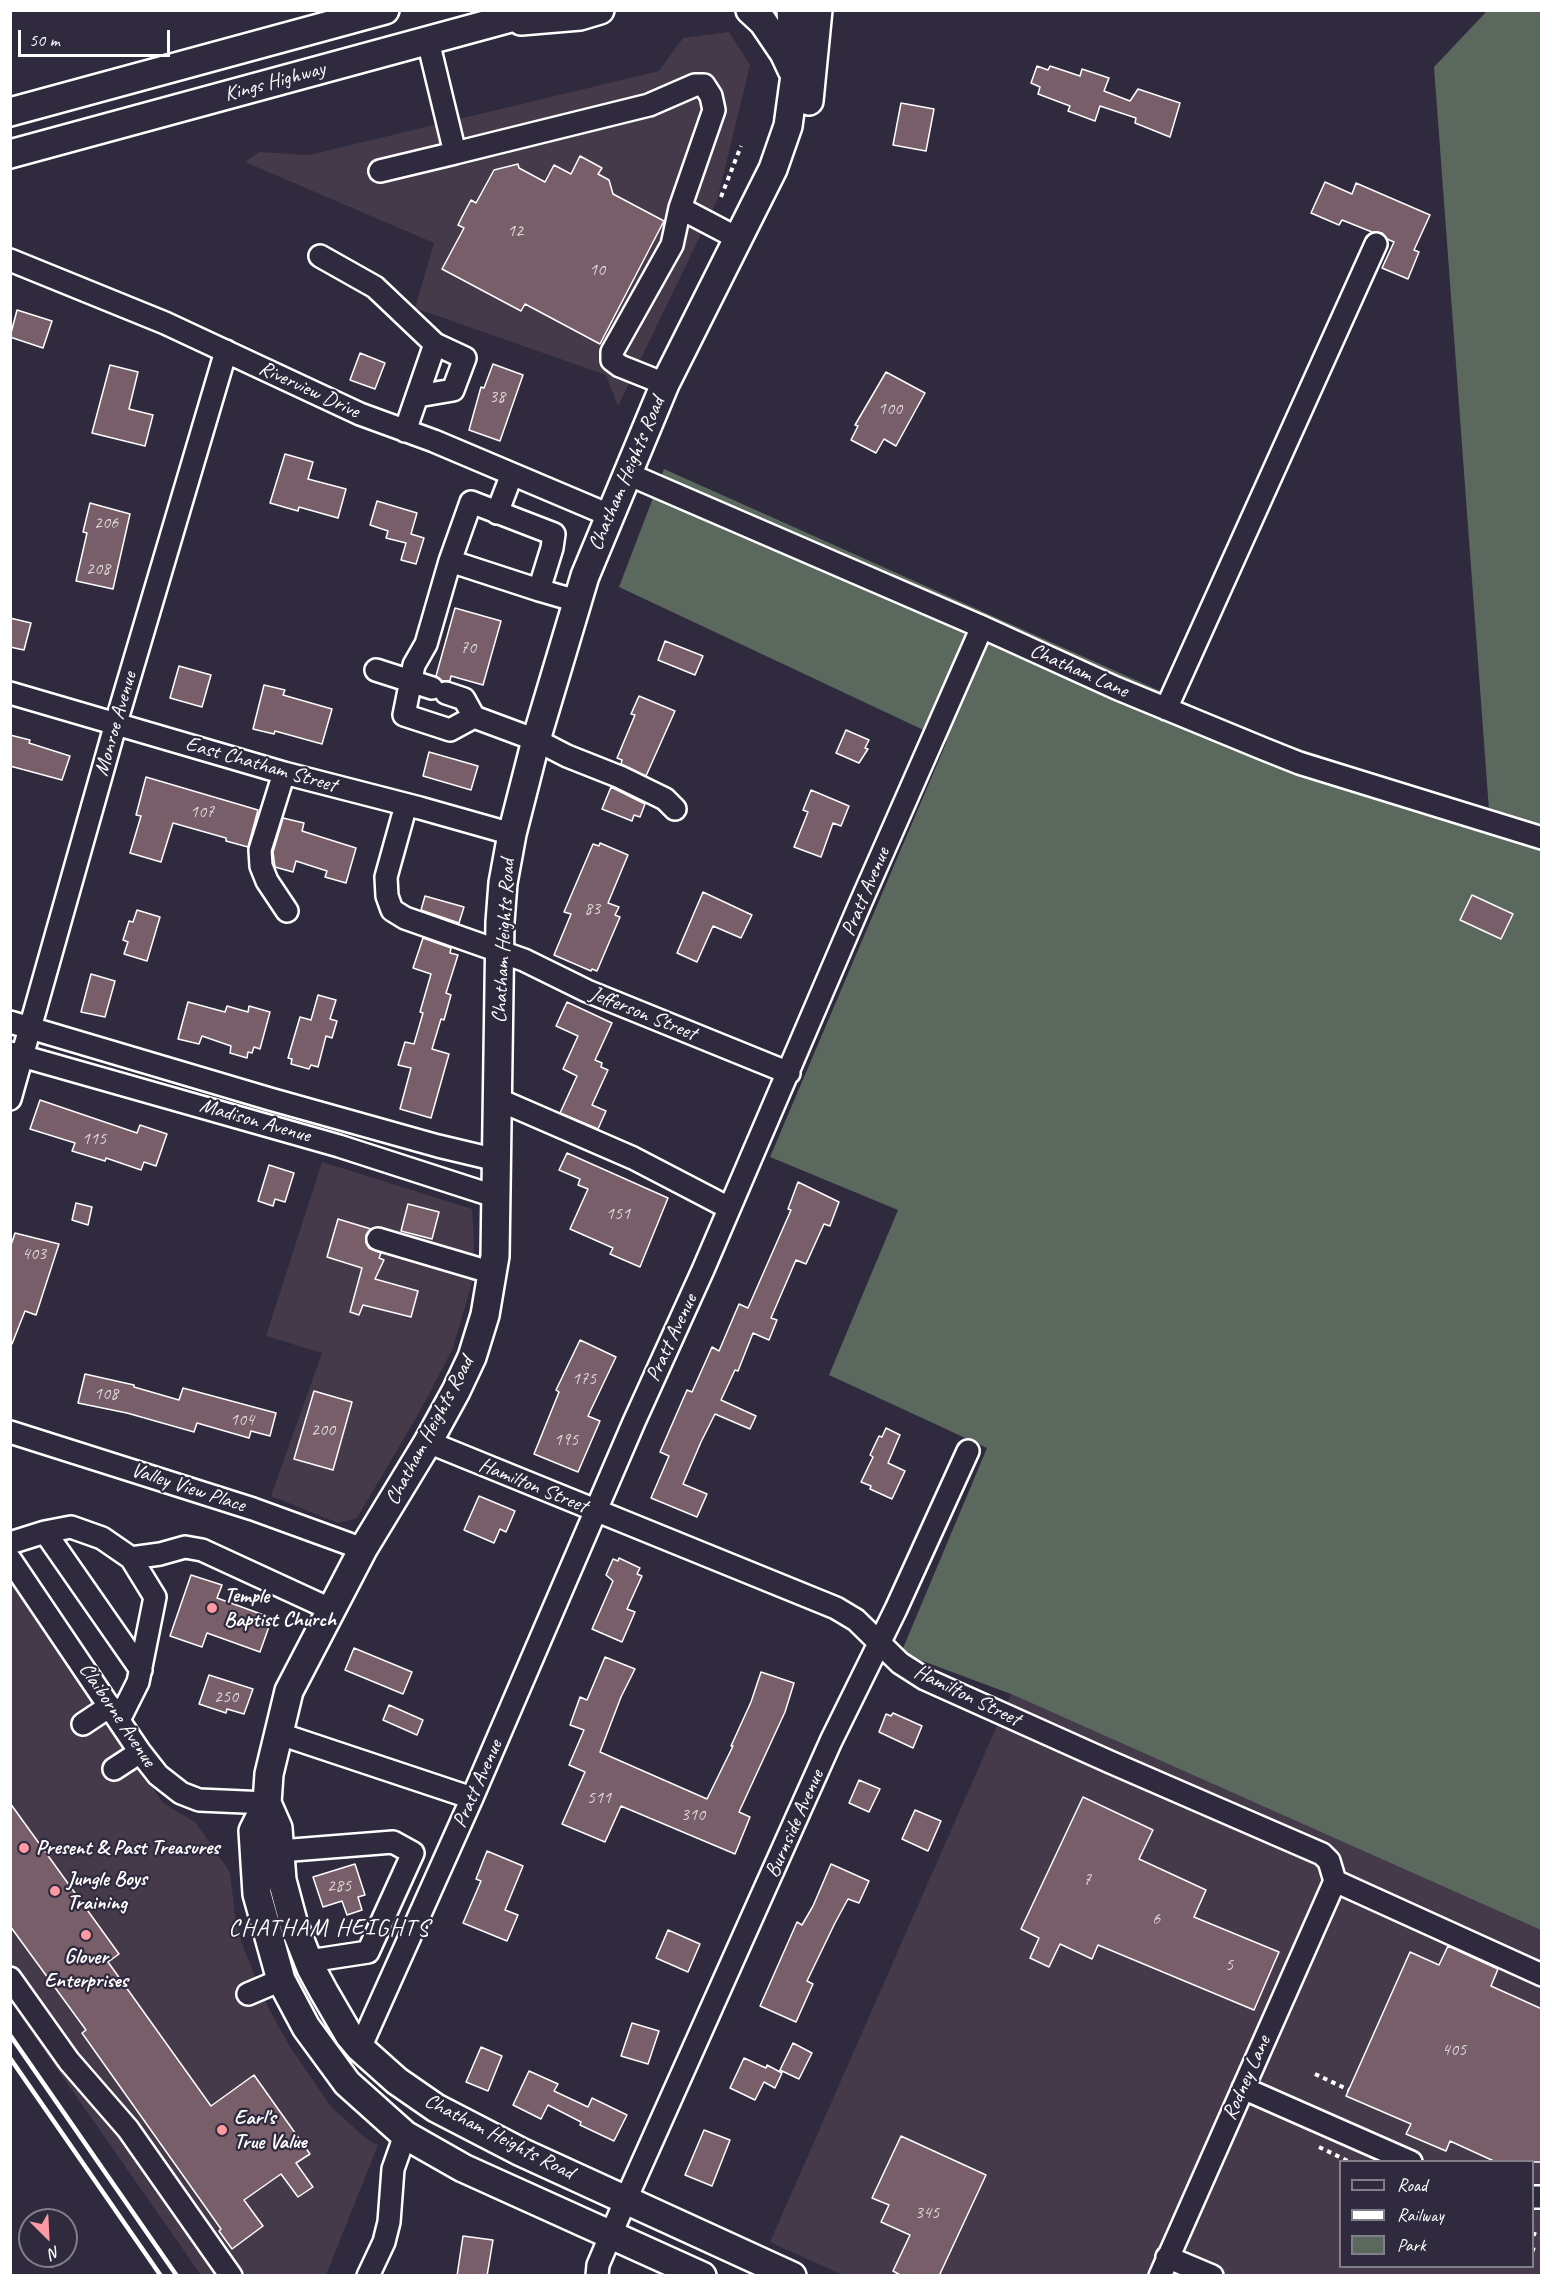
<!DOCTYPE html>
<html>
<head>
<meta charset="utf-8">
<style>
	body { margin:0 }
	#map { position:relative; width:1552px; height:2286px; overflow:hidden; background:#2f2a3d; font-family:Caveat,sans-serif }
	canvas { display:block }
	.frame { position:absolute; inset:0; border:12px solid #fff; pointer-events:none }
	.legend { position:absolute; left:1339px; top:2160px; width:195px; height:108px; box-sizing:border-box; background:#2f2a3d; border:2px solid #827f8b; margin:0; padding:8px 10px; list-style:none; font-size:18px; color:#fff }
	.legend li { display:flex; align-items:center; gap:12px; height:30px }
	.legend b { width:30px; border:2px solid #827f8b }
	.north { position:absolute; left:18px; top:2208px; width:60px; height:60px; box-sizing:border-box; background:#2f2a3d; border:2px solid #827f8b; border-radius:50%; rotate:156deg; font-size:16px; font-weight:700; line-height:24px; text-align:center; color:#fff }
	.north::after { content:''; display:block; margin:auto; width:21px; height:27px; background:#ff9aa2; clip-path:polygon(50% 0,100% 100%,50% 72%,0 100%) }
	.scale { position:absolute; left:18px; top:30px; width:152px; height:27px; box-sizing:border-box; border:3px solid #fff; border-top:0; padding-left:8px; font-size:18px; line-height:21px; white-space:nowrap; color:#fff; -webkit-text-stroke:4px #2f2a3d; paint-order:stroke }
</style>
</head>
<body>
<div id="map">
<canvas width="1552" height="2286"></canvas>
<div class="frame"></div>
<ul class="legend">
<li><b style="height:8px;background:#2f2a3d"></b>Road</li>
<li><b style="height:8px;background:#fff"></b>Railway</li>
<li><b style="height:16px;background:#5a685e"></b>Park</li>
</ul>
<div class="north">N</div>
<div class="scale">50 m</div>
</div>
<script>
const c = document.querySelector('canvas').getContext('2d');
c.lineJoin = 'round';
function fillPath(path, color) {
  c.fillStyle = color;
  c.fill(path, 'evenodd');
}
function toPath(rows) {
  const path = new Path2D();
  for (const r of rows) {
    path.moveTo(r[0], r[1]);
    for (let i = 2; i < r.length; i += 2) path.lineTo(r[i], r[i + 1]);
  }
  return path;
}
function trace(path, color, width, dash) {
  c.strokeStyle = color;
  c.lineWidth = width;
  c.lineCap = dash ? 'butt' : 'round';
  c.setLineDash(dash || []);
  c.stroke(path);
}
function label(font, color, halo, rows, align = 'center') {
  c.font = font + ' Caveat,sans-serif';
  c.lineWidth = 4.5;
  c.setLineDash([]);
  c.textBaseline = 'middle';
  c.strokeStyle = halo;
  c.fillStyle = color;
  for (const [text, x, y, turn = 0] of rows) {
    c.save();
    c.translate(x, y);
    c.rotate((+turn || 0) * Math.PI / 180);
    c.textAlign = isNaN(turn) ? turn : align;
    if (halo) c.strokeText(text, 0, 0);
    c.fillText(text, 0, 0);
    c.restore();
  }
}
const built = toPath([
	[729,32,750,65,717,201,618,406,606,375,415,308,434,243,245,162,259,152,309,155,659,71,683,38],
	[322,1162,472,1209,474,1241,473,1279,453,1348,420,1411,357,1518,338,1523,271,1496,322,1353,266,1336],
	[10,1578,163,1803,195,1822,230,1872,235,1916,242,1944,268,2007,290,2047,332,2108,368,2140,378,2145,326,2275,201,2275,11,2003],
	[1011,1694,1541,1930,1541,2275,845,2276,770,2242],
	[1340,2162,1532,2162,1532,2266,1340,2266]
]);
const green = toPath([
	[1487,11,1541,11,1541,1930,1011,1694,901,1653,987,1448,829,1375,898,1210,770,1157,947,741,619,587,664,469,1263,737,1489,810,1434,67]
]);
const building = toPath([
	[1037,66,1048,70,1050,66,1080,76,1082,69,1109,78,1104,91,1130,101,1138,89,1180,103,1170,137,1135,123,1136,118,1100,106,1095,121,1068,111,1070,106,1038,94,1040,87,1031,83,1037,66],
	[901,103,934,109,926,151,893,145,901,103],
	[580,156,602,168,598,174,609,180,613,194,664,221,600,344,525,304,521,311,442,269,464,228,458,225,462,217,471,200,476,203,494,170,518,164,519,168,545,182,554,165,571,174,580,156],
	[1325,182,1352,194,1356,183,1430,215,1414,250,1419,252,1408,279,1382,268,1394,242,1387,239,1382,233,1372,232,1342,220,1339,225,1311,213,1325,182],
	[17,310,52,321,43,348,10,337,17,310],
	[360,353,385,363,375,389,350,380,360,353],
	[493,364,523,375,500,441,469,430,481,387,484,388,493,364],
	[110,365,138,372,129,409,153,415,145,446,92,433,110,365],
	[886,372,925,393,896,446,884,439,876,453,851,440,858,426,855,425,886,372],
	[285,454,313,462,308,479,346,489,338,518,299,507,298,511,270,503,285,454],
	[377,501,417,513,411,534,424,538,416,564,401,560,406,543,386,538,388,531,370,525,377,501],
	[90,503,130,514,113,589,76,581,87,533,83,532,90,503],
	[455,608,501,621,483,685,451,676,450,681,442,681,436,676,455,608],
	[10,618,31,623,24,650,10,647,10,618],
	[665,641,703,656,695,675,658,660,665,641],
	[179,666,211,675,202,707,170,698,179,666],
	[264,685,285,690,283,695,332,709,322,744,275,731,274,734,253,729,264,685],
	[639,696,675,711,646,776,621,764,622,760,617,758,635,715,631,714,639,696],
	[846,730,869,740,865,748,868,749,859,763,836,753,846,730],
	[10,735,30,740,29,743,70,756,62,780,10,766,10,735],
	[429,752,478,766,471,790,423,776,429,752],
	[146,777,258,810,248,847,226,841,226,838,173,823,161,862,130,853,141,816,136,815,146,777],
	[611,787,645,804,640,817,634,815,632,821,602,809,611,787],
	[811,790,849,806,841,826,833,823,821,857,794,847,808,812,803,810,811,790],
	[283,818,304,823,302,831,356,848,346,883,325,877,327,871,296,861,293,872,275,867,273,852,283,818],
	[600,843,628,855,608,903,619,907,615,915,620,917,597,971,592,969,591,971,554,955,571,914,564,912,593,844,599,846,600,843],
	[703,892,752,915,741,938,713,926,697,962,677,953,703,892],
	[1472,895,1513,914,1501,939,1460,920,1472,895],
	[425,896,464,907,459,923,421,910,425,896],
	[137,910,160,917,147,961,124,954,128,942,123,940,129,921,133,922,137,910],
	[423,938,451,948,450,953,458,955,446,993,451,995,444,1020,441,1019,432,1049,449,1054,431,1118,400,1109,411,1068,398,1065,405,1042,414,1044,423,1013,420,1012,431,974,413,968,423,938],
	[91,974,115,981,105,1017,81,1012,91,974],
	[318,995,336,1000,330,1019,337,1021,332,1038,326,1036,318,1067,311,1065,309,1069,291,1064,292,1059,288,1058,300,1017,311,1020,318,995],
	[188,1002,225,1012,227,1006,248,1012,249,1006,270,1012,260,1049,254,1047,252,1053,248,1052,247,1058,230,1053,231,1046,202,1036,199,1044,178,1039,188,1002],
	[567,1002,612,1023,595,1060,602,1063,601,1067,608,1070,592,1105,606,1111,598,1129,560,1113,577,1076,563,1069,578,1036,556,1026,567,1002],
	[40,1100,137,1133,140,1125,167,1134,156,1166,144,1162,141,1170,106,1158,105,1161,72,1151,75,1143,30,1129,40,1100],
	[567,1153,668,1198,640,1267,610,1254,613,1248,570,1229,588,1189,578,1185,580,1179,559,1170,567,1153],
	[269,1165,294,1173,285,1202,275,1199,273,1206,258,1201,269,1165],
	[798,1182,839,1202,830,1226,824,1224,806,1264,796,1260,771,1318,777,1320,769,1340,753,1333,738,1371,735,1370,721,1400,756,1416,750,1429,715,1414,701,1442,683,1484,707,1494,697,1517,651,1498,669,1456,660,1452,687,1390,692,1392,712,1347,719,1351,739,1304,748,1308,791,1210,788,1209,798,1182],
	[76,1203,92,1207,88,1225,72,1220,76,1203],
	[408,1204,439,1212,432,1239,401,1231,408,1204],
	[338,1219,371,1229,366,1235,366,1243,369,1248,381,1253,379,1258,384,1260,375,1279,418,1291,411,1317,363,1305,359,1315,350,1312,362,1268,327,1257,338,1219],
	[15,1233,59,1244,36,1315,25,1311,12,1344,10,1344,10,1248,15,1233],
	[580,1340,616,1357,588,1416,600,1421,578,1472,534,1454,559,1392,556,1390,580,1340],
	[85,1374,134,1385,134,1387,179,1400,183,1388,276,1413,270,1436,251,1431,249,1438,197,1423,194,1432,127,1413,78,1403,85,1374],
	[314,1391,352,1402,333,1470,294,1459,314,1391],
	[886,1428,900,1435,888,1463,905,1471,892,1499,870,1489,871,1486,861,1482,873,1457,870,1455,879,1436,882,1437,886,1428],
	[479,1496,515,1511,506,1532,500,1529,494,1543,464,1530,479,1496],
	[619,1558,640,1568,637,1574,642,1576,627,1609,635,1612,622,1642,592,1629,613,1581,606,1575,613,1559,618,1561,619,1558],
	[191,1575,222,1585,217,1598,272,1618,260,1652,207,1633,202,1647,170,1636,191,1575],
	[354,1648,412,1672,403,1694,345,1670,354,1648],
	[605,1657,635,1669,621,1697,600,1752,707,1799,733,1746,731,1746,751,1702,761,1672,794,1683,785,1712,739,1812,750,1817,735,1854,621,1806,605,1842,562,1824,585,1772,569,1765,584,1730,570,1725,580,1697,587,1700,605,1657],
	[209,1675,253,1689,244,1714,227,1709,226,1713,199,1704,209,1675],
	[389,1705,423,1720,417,1735,383,1720,389,1705],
	[893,1713,922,1726,913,1748,879,1732,886,1714,891,1716,893,1713],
	[859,1780,880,1789,869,1812,849,1803,859,1780],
	[1083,1797,1153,1830,1139,1859,1206,1890,1194,1917,1279,1952,1254,2010,1098,1945,1092,1959,1060,1944,1049,1967,1030,1958,1039,1938,1021,1929,1083,1797],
	[10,1803,119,1954,108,1962,211,2106,254,2075,310,2154,296,2163,313,2187,298,2197,281,2174,244,2200,263,2226,232,2249,219,2231,221,2229,82,2033,86,2030,10,1926,10,1803],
	[915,1810,941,1821,928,1851,902,1839,915,1810],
	[487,1851,523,1866,505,1910,518,1915,507,1941,463,1923,481,1881,476,1879,487,1851],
	[355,1864,365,1895,358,1897,362,1910,347,1915,342,1901,323,1907,313,1877,355,1864],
	[831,1864,869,1881,859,1903,848,1899,835,1923,807,1981,813,1984,796,2022,760,2006,797,1922,802,1925,813,1906,831,1864],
	[668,1930,700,1944,688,1972,656,1958,668,1930],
	[1448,1946,1498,1969,1491,1986,1542,2009,1542,2162,1496,2162,1450,2141,1446,2151,1406,2134,1411,2124,1346,2096,1410,1952,1439,1965,1448,1946],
	[632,2023,659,2031,648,2064,621,2056,632,2023],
	[793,2043,812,2053,799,2079,780,2070,793,2043],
	[481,2047,502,2056,488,2091,466,2082,481,2047],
	[744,2058,766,2068,767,2065,782,2073,775,2088,764,2082,755,2100,730,2088,744,2058],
	[529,2071,558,2084,554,2091,588,2107,592,2098,627,2115,614,2141,580,2125,581,2122,548,2105,541,2119,513,2105,529,2071],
	[704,2130,730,2140,712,2186,685,2175,704,2130],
	[901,2136,986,2175,939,2276,902,2276,893,2271,910,2235,881,2222,889,2205,872,2198,901,2136],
	[463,2236,493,2240,487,2276,457,2276,463,2236]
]);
const path = toPath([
	[721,197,741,146],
	[1315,2074,1349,2090],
	[1319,2147,1350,2162],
	[1532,2233,1542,2237],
	[1532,2249,1535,2250]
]);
const minor = toPath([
	[428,41,455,153,649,105,695,85,704,85,711,96,714,110,680,208,672,245,612,352,612,360,620,366,665,384],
	[380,171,455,153],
	[680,208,739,239],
	[320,256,375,287,435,344,405,431],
	[10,260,165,323,360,414,434,441,609,515],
	[418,396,453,390,465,358,435,344],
	[628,474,982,627,1116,688,1264,749,1299,763,1542,838],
	[497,513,512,474],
	[450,561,426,644,414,665,404,715,450,730,474,717],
	[539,590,552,548,554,534,471,502,450,561,539,590,577,601],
	[376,670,432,688],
	[10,693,284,773,420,808,512,834],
	[446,693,464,699,474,717,536,740,567,756,620,777,665,799,675,809],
	[1166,709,1376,244],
	[284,773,260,850,261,866,267,881,287,911],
	[406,805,386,877,387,896,392,910,405,918,524,960,587,991,789,1073],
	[10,1022,270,1099,438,1146,497,1160],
	[11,1053,339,1146,497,1197],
	[10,1099,116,723,226,351],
	[497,1099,633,1158,729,1208],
	[378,1239,493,1273],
	[10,1432,253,1509,363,1549],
	[428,1442,836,1608,856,1620,900,1663,925,1679,1110,1762,1322,1854,1329,1861,1335,1881],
	[45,1532,141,1670],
	[10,1543,45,1532,71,1527,102,1538,131,1558,155,1597,138,1682,119,1720],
	[131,1558,160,1554,185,1547,202,1550,330,1609],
	[10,1559,140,1752,158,1775,181,1793,199,1800,267,1803],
	[83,1724,110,1706],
	[277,1733,472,1798],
	[114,1769,140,1752],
	[280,1851,393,1842,413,1853,368,1952,309,1961],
	[1335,1881,1542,1975],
	[10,1978,69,2061,128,2129,231,2276],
	[248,1994,281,1980],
	[360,2048,472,1798,634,1422,703,1270,860,904,982,627],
	[1243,2088,1411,2162],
	[1532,2197,1542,2197],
	[1167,2257,1212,2276],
	[368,2276,384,2242,389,2222,393,2169,405,2135],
	[597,2276,598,2265,626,2199,831,1741,896,1609,968,1451],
	[1160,2276,1335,1881]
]);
const major = toPath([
	[750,10,763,22,784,53,792,70],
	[521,21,580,16,600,10],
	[809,101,818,10],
	[10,112,385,10],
	[10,154,540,10],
	[267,1803,278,1828,282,1880,294,1925,311,1968,324,1992,349,2035,360,2048,397,2081,436,2108,521,2152,792,2276],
	[702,2276,463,2168,405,2135,347,2083,306,2027,281,1980,257,1894,253,1831,267,1803,269,1774,289,1691,363,1549,428,1442,456,1391,472,1357,485,1315,495,1256,500,922,503,883,512,834,536,740,585,576,665,384,773,169,788,126,795,75,791,10]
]);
const rail = toPath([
	[10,2035,177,2276],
	[10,2058,161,2276]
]);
const markers = [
	[212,1608,6,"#ff9aa2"],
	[24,1848,6,"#ff9aa2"],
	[55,1891,6,"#ff9aa2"],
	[86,1935,6,"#ff9aa2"],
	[222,2130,6,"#ff9aa2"]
];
const numberNames = [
	["12",515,231],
	["10",597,270],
	["38",497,397],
	["100",890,409],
	["206",106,523],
	["208",98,569],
	["70",468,648],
	["107",202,812],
	["83",592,909],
	["115",94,1139],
	["151",618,1214],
	["403",34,1254],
	["175",584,1379],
	["108",106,1394],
	["104",242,1420],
	["200",323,1430],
	["195",566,1440],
	["250",226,1697],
	["511",599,1798],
	["310",693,1815],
	["7",1087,1880],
	["285",339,1886],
	["6",1156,1919],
	["5",1229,1965],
	["405",1454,2050],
	["345",927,2213]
];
const streetNames = [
	["Kings Highway",275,82,-15],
	["Riverview Drive",309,390,25],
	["Chatham Heights Road",627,474,-67],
	["Chatham Lane",1079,671,24],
	["Monroe Avenue",116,724,-74],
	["East Chatham Street",261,765,16],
	["Pratt Avenue",866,892,-67],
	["Chatham Heights Road",504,941,-87],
	["Jefferson Street",643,1014,22],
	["Madison Avenue",255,1121,16],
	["Pratt Avenue",672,1338,-65],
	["Chatham Heights Road",430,1431,-62],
	["Hamilton Street",533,1486,22],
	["Valley View Place",188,1488,18],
	["Hamilton Street",967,1696,26],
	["Claiborne Avenue",117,1715,56],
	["Pratt Avenue",478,1784,-66],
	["Burnside Avenue",795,1824,-66],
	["Rodney Lane",1247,2078,-66],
	["Chatham Heights Road",499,2137,27]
];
const poiNames = [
	["Temple",224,1596],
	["Baptist Church",224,1620],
	["Present & Past Treasures",36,1848],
	["Jungle Boys",67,1879],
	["Training",67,1903],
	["Glover",86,1957,"center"],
	["Enterprises",86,1981,"center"],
	["Earl's",234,2118],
	["True Value",234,2142]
];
const quarterNames = [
	["CHATHAM HEIGHTS",329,1929]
];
fillPath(built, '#453a4a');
fillPath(green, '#5a685e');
fillPath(building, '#775e69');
trace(building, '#fff', 1.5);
trace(minor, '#fff', 26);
trace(major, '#fff', 32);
trace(path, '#fff', 4, [4.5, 4.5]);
trace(minor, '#2f2a3d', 21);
trace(major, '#2f2a3d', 27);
trace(rail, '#fff', 4.5);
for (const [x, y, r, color] of markers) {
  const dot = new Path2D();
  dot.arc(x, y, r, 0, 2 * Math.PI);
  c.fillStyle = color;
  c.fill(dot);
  trace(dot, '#2f2a3d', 2);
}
label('18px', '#ddd7da', null, numberNames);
label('21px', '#fff', '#2f2a3d', streetNames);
label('bold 21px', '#fff', '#2f2a3d', poiNames, 'left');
c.letterSpacing = '1.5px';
label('24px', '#fff', '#2f2a3d', quarterNames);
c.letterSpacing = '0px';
</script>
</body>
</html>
